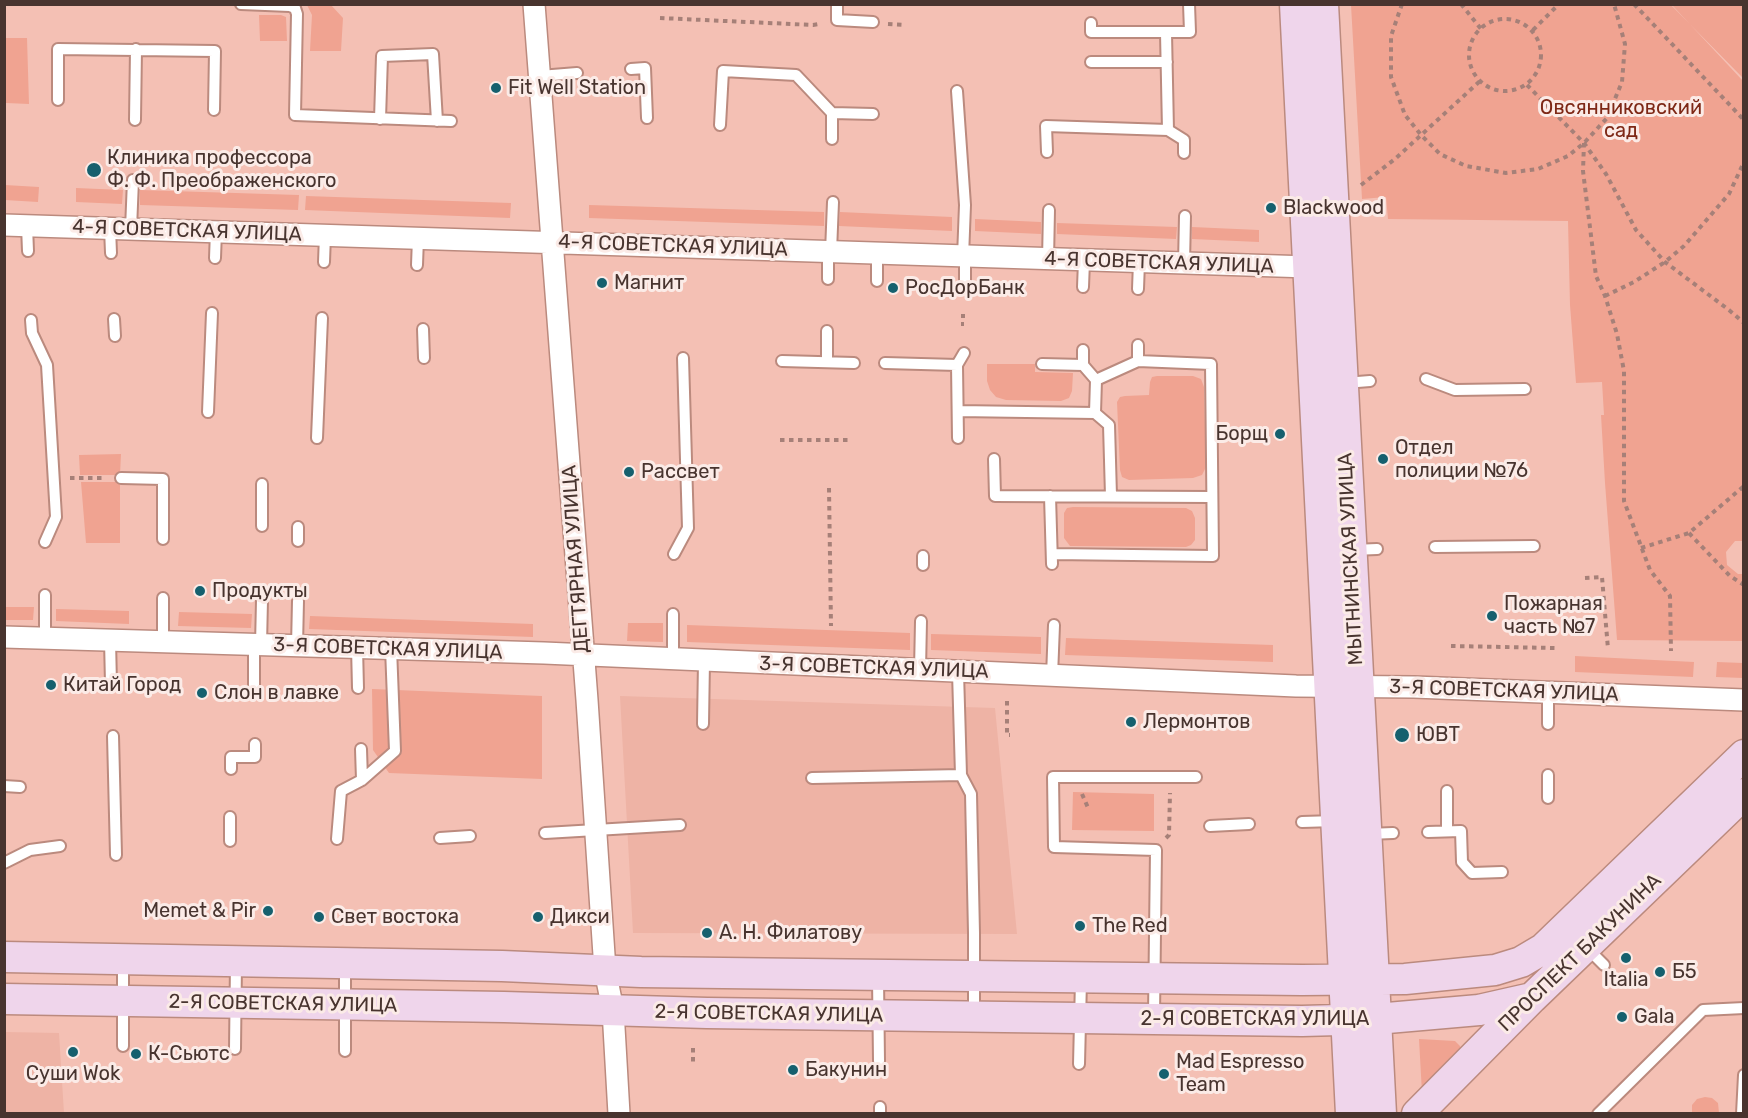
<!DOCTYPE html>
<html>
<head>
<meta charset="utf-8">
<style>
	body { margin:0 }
	#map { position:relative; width:1748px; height:1118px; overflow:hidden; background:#f4c0b4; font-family:Rubik,sans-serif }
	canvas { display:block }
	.frame { position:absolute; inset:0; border:6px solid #48342f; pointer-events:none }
</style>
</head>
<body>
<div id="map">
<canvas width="1748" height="1118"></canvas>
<div class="frame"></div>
</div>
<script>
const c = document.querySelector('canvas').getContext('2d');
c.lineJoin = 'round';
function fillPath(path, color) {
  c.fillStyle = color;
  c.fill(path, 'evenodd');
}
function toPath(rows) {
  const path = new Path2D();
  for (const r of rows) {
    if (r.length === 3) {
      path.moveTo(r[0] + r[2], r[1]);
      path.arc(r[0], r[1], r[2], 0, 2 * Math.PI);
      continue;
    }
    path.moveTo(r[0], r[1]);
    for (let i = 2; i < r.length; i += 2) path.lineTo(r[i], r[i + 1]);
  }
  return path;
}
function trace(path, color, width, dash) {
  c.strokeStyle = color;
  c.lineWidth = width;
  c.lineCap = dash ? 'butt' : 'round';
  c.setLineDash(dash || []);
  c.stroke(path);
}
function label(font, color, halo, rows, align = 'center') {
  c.font = font + ' Rubik,sans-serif';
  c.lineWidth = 6;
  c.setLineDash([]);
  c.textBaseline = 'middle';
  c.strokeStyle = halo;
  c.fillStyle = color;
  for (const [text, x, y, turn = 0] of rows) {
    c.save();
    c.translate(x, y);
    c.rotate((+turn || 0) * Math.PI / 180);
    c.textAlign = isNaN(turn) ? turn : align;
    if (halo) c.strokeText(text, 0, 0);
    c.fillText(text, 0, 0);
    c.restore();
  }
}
const built = toPath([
	[620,696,995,708,1017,934,633,933],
	[5,1032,59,1033,64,1113,5,1113]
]);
const green = toPath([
	[1674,4,1743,5,1743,78,1672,6],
	[307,5,331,5,343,18,341,51,310,51,312,15],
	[1351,5,1672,5,1743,81,1744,541,1735,541,1726,552,1727,565,1738,574,1743,574,1743,641,1617,640,1605,483,1601,415,1604,415,1602,382,1576,383,1570,305,1568,221,1388,219,1386,197,1362,199],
	[259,15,281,15,286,17,287,41,260,41],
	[5,38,27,38,29,104,6,103],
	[5,185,39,187,38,202,5,200],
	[76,188,123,190,122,204,76,202],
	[140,190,299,195,298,210,140,205],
	[306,196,511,203,510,218,305,210],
	[589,205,824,212,824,226,589,218],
	[840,212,952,217,952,231,839,226],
	[975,219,1041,222,1041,234,975,231],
	[1057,223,1177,227,1176,239,1057,234],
	[1192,227,1259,230,1259,242,1192,239],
	[987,364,1035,364,1035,372,1073,373,1072,391,1069,398,1061,401,1006,400,996,397,990,390,987,381],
	[1157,376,1193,376,1201,379,1204,387,1206,467,1202,475,1193,478,1129,480,1122,477,1120,470,1117,402,1120,397,1125,396,1149,395,1150,382,1152,377],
	[121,454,120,475,80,475,79,455],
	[81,482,120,482,120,543,86,543],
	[1073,507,1186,508,1192,511,1195,518,1195,540,1191,545,1186,547,1070,546,1064,538,1064,513,1067,508],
	[5,607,34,607,33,620,5,620],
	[56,609,129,611,129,624,56,621],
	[179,612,252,614,251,628,178,626],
	[310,616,533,624,533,637,309,629],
	[628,623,663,623,663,642,627,641],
	[687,625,910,633,910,650,687,642],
	[931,634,1041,637,1041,654,931,650],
	[1066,638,1273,645,1273,662,1065,655],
	[1575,656,1694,662,1693,677,1575,672],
	[1717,662,1743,663,1743,678,1716,677],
	[372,689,542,696,542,779,389,773,373,750],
	[1073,792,1154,794,1154,831,1072,830],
	[1419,1039,1455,1041,1460,1046,1462,1053,1422,1093],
	[1705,1097,1712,1098,1718,1103,1719,1113,1692,1113,1692,1105,1697,1099]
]);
const path = toPath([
	[1402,4,1391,36,1391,77,1405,115,1421,135,1440,154,1466,166,1506,173,1538,169,1568,156,1584,143,1607,118,1622,82,1625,44,1614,4],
	[1461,4,1481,29],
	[1634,4,1744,120],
	[660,18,813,25,819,24],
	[1505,55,36],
	[888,24,906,25],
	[1533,30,1559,4],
	[1527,85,1584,143,1606,174,1636,230,1665,262,1729,310,1744,323],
	[1584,143,1583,171,1596,276,1605,296,1617,334,1624,371,1624,501,1650,570,1670,596,1671,651],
	[1361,185,1395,159,1480,81],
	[1605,296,1634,282,1665,262,1684,246,1729,194,1744,162],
	[961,316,965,316],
	[961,324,964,324],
	[780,440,850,440],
	[70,478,105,478],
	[829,488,831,626],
	[1689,533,1730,576,1744,585],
	[1641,548,1689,533,1744,486],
	[1585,578,1602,577,1608,649],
	[1451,646,1555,648],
	[1007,701,1007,735,1010,735],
	[1082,794,1089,810],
	[1166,838,1169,835,1170,793],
	[693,1048,693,1062]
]);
const lane = toPath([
	[241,4,290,6,295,8,297,14,295,115,451,121],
	[837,4,837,20,873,22],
	[1091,23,1091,32,1190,32,1189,4],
	[1166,33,1168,130],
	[1091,62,1167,62],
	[631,69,645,68,647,118],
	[540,76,577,73],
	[957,91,965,205,963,257],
	[58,100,58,49,215,51,214,110],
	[380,119,382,56,433,54,437,121],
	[135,120,136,49],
	[720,125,723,71,796,75,832,113,873,114],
	[832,139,832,113],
	[1047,152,1046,126,1168,130,1184,140,1184,153],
	[27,226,28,251],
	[110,228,111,253],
	[131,229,133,180],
	[831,252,833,202],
	[877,254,877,281],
	[215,258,216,231],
	[1048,260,1049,210],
	[324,262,325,235],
	[1184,264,1185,216],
	[417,265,418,238],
	[828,279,828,251],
	[965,284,965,256],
	[1083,287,1084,261],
	[1138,289,1139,262],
	[114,319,115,336],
	[31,320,32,333,47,365,56,517,45,542],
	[423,329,424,358],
	[827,331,827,362],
	[782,361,854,363],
	[1138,361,1138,345],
	[885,363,957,365,958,438],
	[1042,364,1083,365,1096,380,1138,361,1211,364,1213,556,1052,554],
	[957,365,964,353],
	[1083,365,1083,350],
	[1426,379,1455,390,1525,389],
	[1096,380,1095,413,1109,425,1111,496],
	[1345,383,1370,381],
	[958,411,1095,413],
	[208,412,212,313],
	[317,438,322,318],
	[994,459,995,496,1212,497],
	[121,478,163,479,163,539],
	[1050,496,1052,564],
	[262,526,262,484],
	[298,541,298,527],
	[1435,547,1534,546],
	[1353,550,1377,549],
	[674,554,688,528,683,358],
	[923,565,923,556],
	[45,638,45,595],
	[110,640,111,684],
	[163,642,163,598],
	[254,644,254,685],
	[261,645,262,600],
	[297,646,298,601],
	[357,647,358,688],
	[673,660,673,614],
	[920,670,921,621],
	[958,672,961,775,971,794,974,933,974,1014],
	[1052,676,1054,625],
	[1548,693,1548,724],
	[703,724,704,661],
	[113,736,116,855],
	[361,749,362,780],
	[231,769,231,757,255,757,255,744],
	[812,778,961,775],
	[4,786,20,787],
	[1447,791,1447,831],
	[1548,798,1548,775],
	[1302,822,1335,821],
	[1210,826,1249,824],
	[1428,832,1461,831,1462,862,1472,873,1502,872],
	[545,833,680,825],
	[1368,834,1393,833],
	[440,838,470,836],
	[337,839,341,791,362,780,395,751,391,648],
	[230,841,230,817],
	[4,863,30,850,60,846],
	[1587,948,1604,965],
	[878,978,879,1061],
	[1154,1016,1156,850,1054,847,1053,777,1196,777],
	[123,1046,123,962],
	[235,1049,236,962],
	[345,1051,345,966],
	[1079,1064,1081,980],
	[880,1107,880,1114],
	[1598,1114,1703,1010,1744,1008],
	[1742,1114,1744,1075]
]);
const street = toPath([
	[534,4,587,700,605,970,613,1010,619,1114],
	[4,225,1309,267,1319,272],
	[4,637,544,653,1296,686,1414,687,1744,700]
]);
const secondary = toPath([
	[1295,4,1351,1114],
	[1323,4,1381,1114],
	[4,957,502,966,641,972,1302,980,1405,979,1495,970,1521,962,1543,949,1744,755],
	[4,999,504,1007,707,1013,1302,1021,1376,1019,1479,1010,1532,998],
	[1417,1114,1532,998,1744,794]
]);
const markers = [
	[496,88,6,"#16606e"],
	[94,170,8,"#16606e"],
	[1271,208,6,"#16606e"],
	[602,283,6,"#16606e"],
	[893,288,6,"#16606e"],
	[1280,434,6,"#16606e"],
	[1383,459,6,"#16606e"],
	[629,472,6,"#16606e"],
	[200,591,6,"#16606e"],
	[1492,616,6,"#16606e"],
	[51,685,6,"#16606e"],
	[202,693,6,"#16606e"],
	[1131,722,6,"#16606e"],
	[1402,735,8,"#16606e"],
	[268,911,6,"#16606e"],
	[319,917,6,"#16606e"],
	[538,917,6,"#16606e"],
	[1080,926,6,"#16606e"],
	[707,933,6,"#16606e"],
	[1626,958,6,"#16606e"],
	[1660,972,6,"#16606e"],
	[1622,1017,6,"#16606e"],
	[73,1052,6,"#16606e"],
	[136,1054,6,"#16606e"],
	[793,1070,6,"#16606e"],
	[1164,1074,6,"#16606e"]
];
const poiNames = [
	["Fit Well Station",508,88],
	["Клиника профессора",107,158],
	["Ф. Ф. Преображенского",107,181],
	["Blackwood",1283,208],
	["Магнит",614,283],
	["РосДорБанк",905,288],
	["Борщ",1268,434,"right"],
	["Отдел",1395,448],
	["полиции №76",1395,471],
	["Рассвет",641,472],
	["Продукты",212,591],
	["Пожарная",1504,604],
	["часть №7",1504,627],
	["Китай Город",63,685],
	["Слон в лавке",214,693],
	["Лермонтов",1143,722],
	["ЮВТ",1416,735],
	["Memet & Pir",256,911,"right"],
	["Свет востока",331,917],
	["Дикси",550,917],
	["The Red",1092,926],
	["А. Н. Филатову",719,933],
	["Б5",1672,972],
	["Italia",1626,980,"center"],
	["Gala",1634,1017],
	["К-Сьютс",148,1054],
	["Mad Espresso",1176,1062],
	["Team",1176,1085],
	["Бакунин",805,1070],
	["Суши Wok",73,1074,"center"]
];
const parkNames = [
	["Овсянниковский",1621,108],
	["сад",1621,131]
];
const streetNames = [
	["4-Я СОВЕТСКАЯ УЛИЦА",187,231,2],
	["4-Я СОВЕТСКАЯ УЛИЦА",673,246,2],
	["4-Я СОВЕТСКАЯ УЛИЦА",1159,263,2],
	["ДЕГТЯРНАЯ УЛИЦА",576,559,-94],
	["МЫТНИНСКАЯ УЛИЦА",1351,559,-93],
	["3-Я СОВЕТСКАЯ УЛИЦА",388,649,2],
	["3-Я СОВЕТСКАЯ УЛИЦА",874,668,2],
	["3-Я СОВЕТСКАЯ УЛИЦА",1504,691,2],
	["ПРОСПЕКТ БАКУНИНА",1580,953,-44],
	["2-Я СОВЕТСКАЯ УЛИЦА",283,1004,1],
	["2-Я СОВЕТСКАЯ УЛИЦА",769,1014,1],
	["2-Я СОВЕТСКАЯ УЛИЦА",1255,1019]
];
fillPath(built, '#eeb3a5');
fillPath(green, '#f0a391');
trace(lane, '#bb8a7e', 14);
trace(street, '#bb8a7e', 24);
trace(secondary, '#bb8a7e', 33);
trace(path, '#a68078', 4, [4.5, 4.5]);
trace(lane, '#fff', 10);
trace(street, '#fff', 21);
trace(secondary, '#efd5eb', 30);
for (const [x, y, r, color] of markers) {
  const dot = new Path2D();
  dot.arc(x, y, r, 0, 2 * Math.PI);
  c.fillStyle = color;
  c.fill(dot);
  trace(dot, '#fbebe7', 2);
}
label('20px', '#48342f', '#fbebe7', poiNames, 'left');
label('20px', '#7e2816', '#fbebe7', parkNames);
label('20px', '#48342f', '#fbebe7', streetNames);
</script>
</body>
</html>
